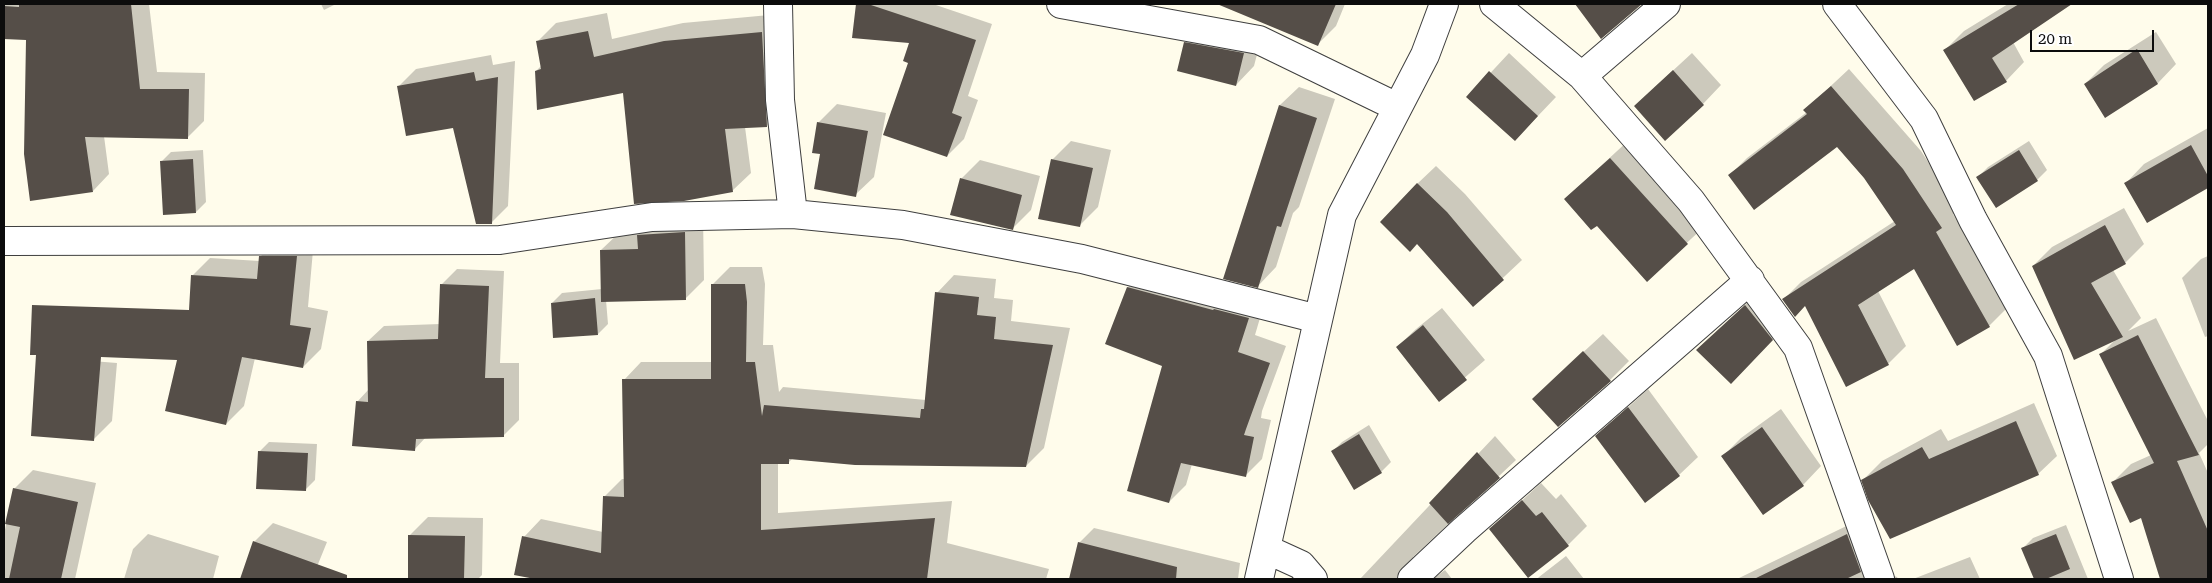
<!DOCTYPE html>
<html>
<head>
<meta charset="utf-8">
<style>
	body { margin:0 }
	#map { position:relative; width:2212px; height:583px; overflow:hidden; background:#fffceb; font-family:"Roboto Serif",serif }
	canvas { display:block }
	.frame { position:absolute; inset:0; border:5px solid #0c0c0c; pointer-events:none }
	.scale { position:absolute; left:2030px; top:30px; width:124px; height:22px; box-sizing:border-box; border:2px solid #0c0c0c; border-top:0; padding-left:6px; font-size:15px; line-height:18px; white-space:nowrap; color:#0c0c0c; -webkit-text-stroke:4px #fff; paint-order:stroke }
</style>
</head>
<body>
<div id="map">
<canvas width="2212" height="583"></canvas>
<div class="frame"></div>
<div class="scale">20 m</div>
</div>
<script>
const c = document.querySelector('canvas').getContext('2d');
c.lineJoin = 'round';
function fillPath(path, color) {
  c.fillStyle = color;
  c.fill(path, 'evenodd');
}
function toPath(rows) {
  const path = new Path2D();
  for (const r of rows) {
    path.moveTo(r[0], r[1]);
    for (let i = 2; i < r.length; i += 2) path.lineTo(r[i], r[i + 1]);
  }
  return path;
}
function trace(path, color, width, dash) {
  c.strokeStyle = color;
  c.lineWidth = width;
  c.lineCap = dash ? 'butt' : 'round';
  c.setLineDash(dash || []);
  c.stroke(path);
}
const shadow = toPath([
	[4,4,149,4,157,72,205,73,204,121,187,138,104,136,109,174,93,191,27,39,4,38],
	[321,4,336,4,324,10],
	[857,4,933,4,992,24,968,96,978,100,964,139,947,156,909,62,910,42,853,37],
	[1284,4,1345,4,1336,26,1317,45,1274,27],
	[1576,4,1639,4,1601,37],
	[2008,4,2070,4,2013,42,2024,62,2006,81,1945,50,1964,31],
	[607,13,612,39,683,23,780,14,786,107,767,126,745,127,751,173,732,191,624,92,536,71,542,65,537,42,556,23],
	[1204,24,1262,35,1254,66,1236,85,1185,43],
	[2156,32,2176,64,2158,83,2106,116,2085,84,2104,65],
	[1509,53,1556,97,1515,140,1468,97],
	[1692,53,1721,85,1703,104,1654,88],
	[491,55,493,65,515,61,508,206,491,223,454,127,399,86,416,69],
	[1849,69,1921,151,1959,209,1953,214,2007,308,1989,326,1915,267,1878,291,1906,346,1888,364,1847,386,1806,304,1784,299,1801,282,1895,221,1865,177,1837,146,1730,175,1747,158,1807,112,1805,110],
	[1299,87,1335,99,1299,207,1293,213,1276,267,1258,286,1225,278,1280,105],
	[837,104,886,113,874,177,855,195,821,153,818,123],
	[2208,128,2208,187,2147,221,2126,183,2144,164],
	[1629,140,1706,225,1647,280,1597,224,1565,199],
	[1071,141,1111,150,1098,207,1079,226,1052,160],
	[2029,141,2047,170,2037,180,1978,177,1988,167],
	[203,150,206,202,196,212,161,162,171,152],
	[980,160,1040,176,1031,210,1012,229,961,179],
	[1436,166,1465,194,1522,260,1473,306,1417,184],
	[2124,208,2144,244,2125,263,2113,270,2141,318,2128,331,2156,318,2208,421,2208,444,2199,453,2208,473,2208,579,2161,579,2142,516,2113,482,2131,464,2151,455,2101,354,2115,340,2033,266,2052,247],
	[703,214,704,280,685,299,606,300,608,324,598,334,552,303,562,293,602,289,601,250,620,232],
	[278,239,314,239,308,307,328,311,321,349,303,367,255,358,244,406,226,424,190,310,192,276,210,258,260,261,260,257],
	[2208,256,2208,336,2205,337,2182,278,2201,259],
	[730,267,762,267,765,284,763,345,773,345,779,392,783,387,926,400,937,293,954,275,996,279,994,298,1013,300,1011,321,1070,328,1044,448,1026,466,793,458,788,463,778,463,778,513,952,501,947,543,1049,569,1046,579,541,579,516,574,524,537,541,519,603,532,604,497,622,479,625,479,624,380,641,362,712,362,713,284],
	[457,269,504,271,500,363,519,363,519,420,503,436,426,437,414,450,357,402,369,389,368,341,384,326,440,324,442,284],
	[1146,270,1265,301,1255,335,1286,346,1262,411,1261,418,1271,420,1262,459,1245,476,1192,464,1186,485,1169,502,1164,365,1107,343,1128,287],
	[1764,287,1791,320,1750,363,1716,332],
	[1442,308,1485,360,1439,400,1397,347,1416,329],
	[1603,334,1629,361,1610,380,1553,380],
	[55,358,117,363,112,421,93,440],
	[1648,389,1698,457,1679,475,1597,436],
	[2034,403,2057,456,2038,474,1863,480,1882,461,1941,429,1948,441],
	[1781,409,1821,466,1803,485,1722,457,1741,438],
	[1369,425,1391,462,1381,472,1332,452,1342,442],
	[1495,436,1516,460,1413,557,1413,566,1424,577,1434,578,1445,570,1452,579,1360,579],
	[269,442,317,444,315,480,305,490,259,452],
	[33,470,96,483,75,579,4,579,4,534,14,489],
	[1541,483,1556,499,1561,494,1587,526,1568,545,1491,529],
	[428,517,483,518,482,575,478,579,409,579,409,536],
	[1865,517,1888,574,1897,577,1898,579,1737,579],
	[273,523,327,542,312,579,253,579,242,575,254,542],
	[2066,525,2088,579,2035,579,2023,548,2033,538],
	[1094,528,1240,563,1238,579,1070,579,1079,543],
	[148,534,219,556,213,579,124,579,133,549],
	[1566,556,1584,579,1537,579,1539,577],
	[1970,557,1980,579,1913,579]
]);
const building = toPath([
	[19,4,131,4,140,89,189,89,188,139,85,137,93,192,30,201,24,154,26,40,4,39,4,6,19,7],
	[856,4,868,4,976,40,952,113,962,117,947,157,883,135,908,63,903,61,909,43,852,38],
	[1217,4,1336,4,1318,46],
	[1575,4,1642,4,1601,39],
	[2019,4,2072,4,1992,58,2007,82,1974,101,1943,50],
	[588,31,594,57,664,41,762,32,767,127,725,129,733,192,684,201,634,204,623,93,537,110,535,71,541,69,536,41],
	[1184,42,1244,53,1236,86,1177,71],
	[2137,49,2158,84,2105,118,2084,84],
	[1673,70,1704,105,1665,141,1634,106],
	[1489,71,1538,116,1515,141,1466,97],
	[474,72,476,81,498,77,492,224,476,224,453,128,406,136,397,86],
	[1831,86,1903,169,1942,228,1936,232,1990,327,1957,346,1914,269,1858,305,1889,365,1846,387,1805,306,1795,317,1782,299,1896,225,1864,178,1837,147,1754,210,1728,175,1807,114,1803,110],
	[1279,105,1317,118,1281,227,1277,226,1258,288,1223,279],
	[817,122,868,131,856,197,814,189,820,154,812,153],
	[2191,145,2208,176,2208,188,2147,223,2124,183],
	[2019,150,2038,181,1996,208,1976,177],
	[1610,158,1688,244,1647,282,1597,226,1591,230,1564,199],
	[193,159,196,213,163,215,160,161],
	[1051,159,1093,168,1080,227,1038,219],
	[960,178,1022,195,1013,230,950,215],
	[1417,183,1447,212,1504,280,1473,307,1417,244,1410,252,1380,222],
	[2105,225,2126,264,2091,283,2123,337,2074,360,2032,266],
	[685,232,686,300,601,302,600,250,638,249,637,235],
	[259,256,297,256,290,325,311,328,303,368,242,357,226,425,165,411,177,360,101,357,94,441,31,436,36,355,30,355,32,305,189,310,191,275,257,279],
	[440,284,489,286,485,378,504,378,504,437,416,439,415,451,352,446,356,401,368,402,367,341,438,339],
	[711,284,745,284,747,302,746,362,755,362,762,416,764,405,920,418,921,409,924,409,935,292,979,297,977,315,996,317,994,339,1053,345,1026,467,855,465,789,459,789,464,761,464,761,530,935,518,927,579,535,579,514,575,522,536,601,553,603,496,624,497,622,379,711,379],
	[1127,287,1213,310,1214,309,1249,318,1238,352,1270,363,1246,429,1244,435,1254,437,1246,477,1181,463,1169,503,1127,491,1162,366,1105,344],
	[595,298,598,335,553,338,551,303],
	[1745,305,1773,340,1731,384,1696,350],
	[1423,325,1467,380,1439,402,1396,347],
	[2138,335,2199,455,2177,461,2208,531,2208,579,2160,579,2141,518,2130,523,2111,482,2154,463,2099,354],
	[1583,351,1611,381,1558,427,1532,399],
	[1628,407,1680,476,1645,503,1595,436],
	[2016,421,2039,475,1890,539,1868,500,1861,480,1922,447,1929,459],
	[1762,427,1804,486,1763,515,1721,456],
	[1359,434,1382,473,1354,490,1331,451],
	[258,451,308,453,306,491,256,489],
	[1477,452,1500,478,1448,524,1429,503],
	[13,488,78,502,61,579,9,579,20,527,5,524],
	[1522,500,1536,516,1542,512,1569,546,1528,578,1489,529],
	[1847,534,1861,572,1846,579,1754,579],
	[2056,534,2070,569,2046,579,2034,579,2021,548],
	[408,535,465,536,464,579,408,579],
	[253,541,347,575,347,579,240,579],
	[1078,542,1177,567,1176,579,1069,579]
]);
const minor = toPath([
	[778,4,780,100,793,214],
	[1061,4,1259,40,1397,107],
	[1494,4,1582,76,1691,201,1798,348,1880,579],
	[1837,4,1924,119,1973,220,2048,356,2119,579],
	[1582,76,1666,4],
	[4,241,500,240,652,217,793,214,903,225,1082,259,1318,319],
	[1266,549,1301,565,1313,579],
	[1259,579,1342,215,1425,55,1444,4],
	[1412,579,1464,530,1750,280]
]);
fillPath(shadow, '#0003');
fillPath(building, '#554e48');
trace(minor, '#3f3f3f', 30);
trace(minor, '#fff', 28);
</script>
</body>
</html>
